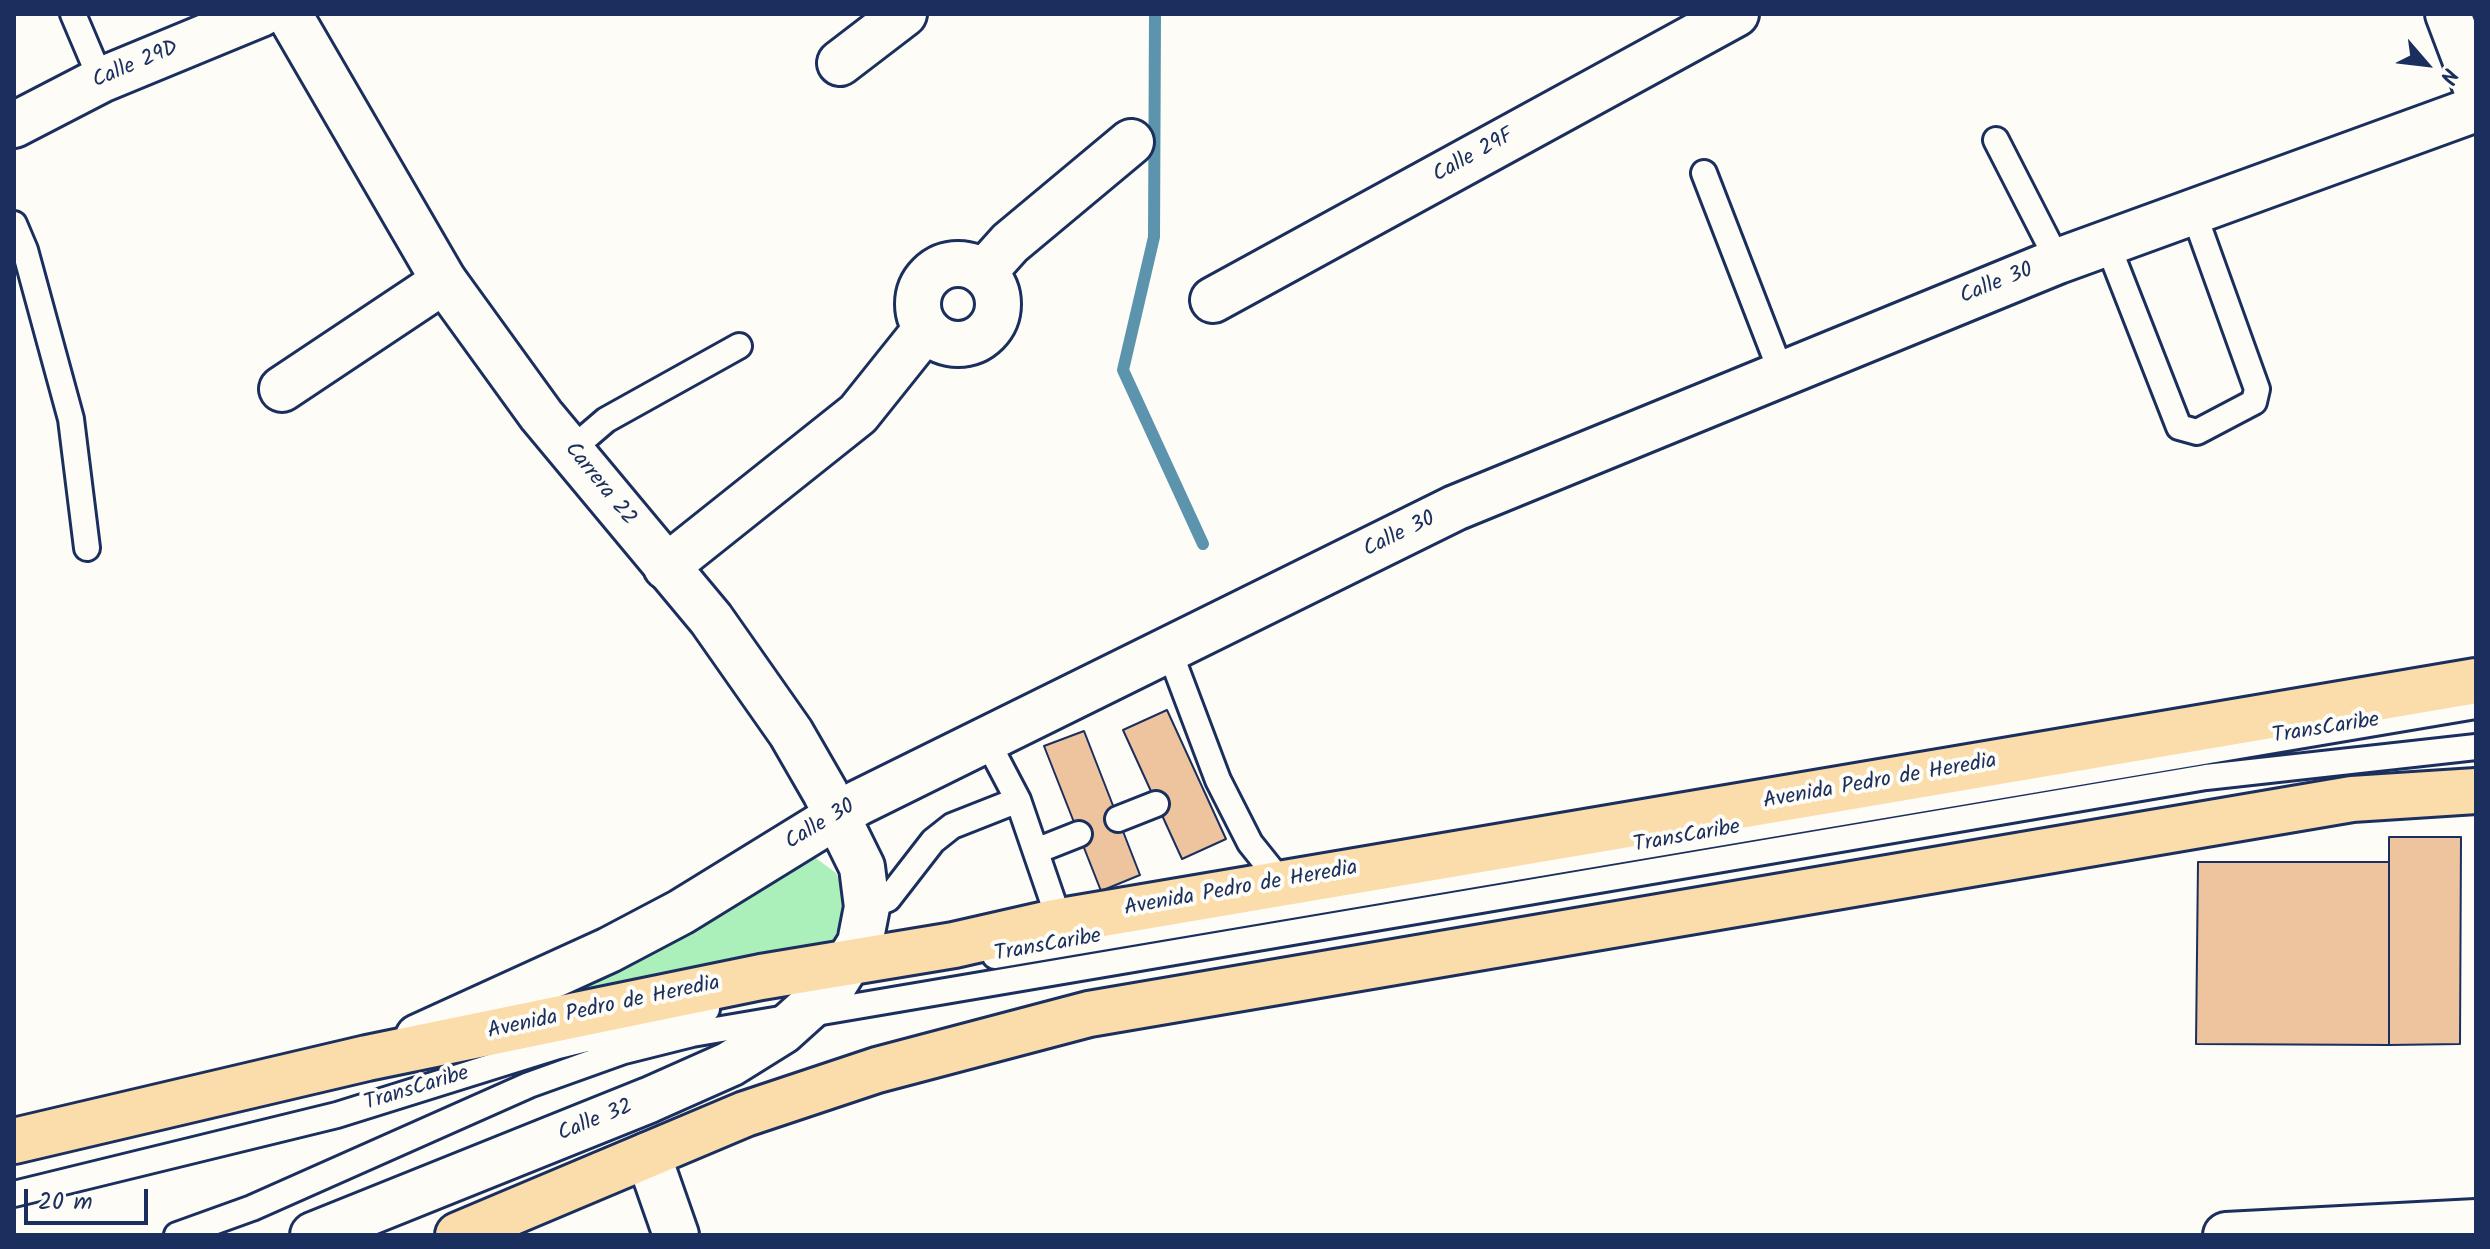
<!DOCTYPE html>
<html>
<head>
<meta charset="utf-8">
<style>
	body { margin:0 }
	#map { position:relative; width:2490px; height:1249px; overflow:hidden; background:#fdfcf7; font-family:Kalam,sans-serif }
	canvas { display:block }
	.frame { position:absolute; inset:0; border:16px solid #1b2f5e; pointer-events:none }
	.north { position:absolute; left:2386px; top:24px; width:80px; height:80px; -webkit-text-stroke:6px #fdfcf7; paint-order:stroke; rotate:118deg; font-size:22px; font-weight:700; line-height:32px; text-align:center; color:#1b2f5e }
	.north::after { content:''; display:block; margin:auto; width:28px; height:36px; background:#1b2f5e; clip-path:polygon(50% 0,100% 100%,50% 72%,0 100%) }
	.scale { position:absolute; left:24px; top:1189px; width:124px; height:36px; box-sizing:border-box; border:4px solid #1b2f5e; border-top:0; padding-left:10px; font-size:24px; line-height:28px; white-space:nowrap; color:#1b2f5e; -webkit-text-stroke:6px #fdfcf7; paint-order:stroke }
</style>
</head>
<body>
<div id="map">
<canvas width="2490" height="1249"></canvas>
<div class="frame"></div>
<div class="north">N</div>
<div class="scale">20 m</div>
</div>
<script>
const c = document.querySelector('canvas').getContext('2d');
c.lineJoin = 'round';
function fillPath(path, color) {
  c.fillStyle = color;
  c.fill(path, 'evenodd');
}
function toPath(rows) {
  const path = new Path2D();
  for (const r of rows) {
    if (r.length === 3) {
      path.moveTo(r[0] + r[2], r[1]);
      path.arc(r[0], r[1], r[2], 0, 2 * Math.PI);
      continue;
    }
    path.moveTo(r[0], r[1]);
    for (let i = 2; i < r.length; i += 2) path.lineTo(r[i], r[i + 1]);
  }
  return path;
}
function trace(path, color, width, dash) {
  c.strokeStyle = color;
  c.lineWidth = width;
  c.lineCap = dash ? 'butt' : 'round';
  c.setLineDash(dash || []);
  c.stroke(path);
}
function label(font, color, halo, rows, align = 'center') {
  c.font = font + ' Kalam,sans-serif';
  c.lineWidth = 8;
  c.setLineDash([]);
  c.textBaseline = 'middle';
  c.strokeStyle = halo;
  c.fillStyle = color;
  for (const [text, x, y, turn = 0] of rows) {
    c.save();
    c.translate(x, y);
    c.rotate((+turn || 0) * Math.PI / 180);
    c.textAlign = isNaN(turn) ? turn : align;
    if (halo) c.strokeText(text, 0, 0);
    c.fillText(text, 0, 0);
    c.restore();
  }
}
const green = toPath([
	[813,856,836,873,843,889,844,914,829,950,557,1004]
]);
const stream = toPath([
	[1155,14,1154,237,1123,370,1203,544]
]);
const building = toPath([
	[1167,710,1226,839,1182,859,1123,730,1167,710],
	[1084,731,1140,875,1101,891,1044,746,1084,731],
	[2389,837,2461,837,2460,1044,2389,1045,2389,837],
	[2198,862,2389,862,2389,1045,2196,1044,2198,862]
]);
const path = toPath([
	[14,1234,16,1233]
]);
const lane = toPath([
	[73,14,101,80],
	[1996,140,2058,261],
	[1704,173,1781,372],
	[14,224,25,250,71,419,87,548],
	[2107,243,2179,427,2197,432,2254,402,2257,389,2193,211],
	[571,450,606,420,739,346],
	[1169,650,1218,780,1250,843,1282,883],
	[986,739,1018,800,1053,902,1055,922],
	[1118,819,1156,804],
	[1036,851,1079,834],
	[867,907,888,899,933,841,952,826,1018,800],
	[995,956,2476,706],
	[14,1194,337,1115,558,1046,707,1009],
	[177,1235,252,1208,529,1085,624,1051,692,1034,2206,777,2476,747]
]);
const street = toPath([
	[2448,14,2476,88],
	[840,63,904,14],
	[958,304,40],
	[984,272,1010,243,1131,142],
	[1213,300,1736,14],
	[282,389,444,281],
	[666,567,858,414,926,329],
	[648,1155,676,1235]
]);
const secondary = toPath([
	[289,14,444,281,541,415,711,619,791,733,825,792,862,867,867,907,860,943,834,985,783,1031,730,1064,649,1100,313,1235],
	[14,125,101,80,261,14],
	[418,1037,609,950,681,912,858,803,1455,508,2058,261,2476,109],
	[2226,1235,2476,1222]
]);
const highway = toPath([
	[14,1141,367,1058,761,977,954,945,1055,922,2476,681],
	[458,1235,745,1114,877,1070,1089,1014,2352,799,2476,791]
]);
const streetNames = [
	["Calle 29D",136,66,-23],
	["Calle 29F",1474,157,-29],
	["Calle 30",1997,285,-22],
	["Carrera 22",599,485,51],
	["Calle 30",1400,536,-26],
	["TransCaribe",2326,730,-9],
	["Avenida Pedro de Heredia",1880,783,-10],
	["Calle 30",821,826,-31],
	["TransCaribe",1687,838,-10],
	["Avenida Pedro de Heredia",1241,890,-10],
	["TransCaribe",1048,947,-10],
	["Avenida Pedro de Heredia",604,1009,-12],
	["TransCaribe",417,1090,-17],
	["Calle 32",596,1122,-22]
];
fillPath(green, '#abefba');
trace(stream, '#5c94ae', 12);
fillPath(building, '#edc49d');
trace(building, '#1b2f5e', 2);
trace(lane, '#1b2f5e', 30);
trace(street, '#1b2f5e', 50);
trace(secondary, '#1b2f5e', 50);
trace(highway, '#1b2f5e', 50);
trace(path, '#1b2f5e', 5, [6, 6]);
trace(lane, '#fdfcf7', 24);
trace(street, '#fdfcf7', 44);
trace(secondary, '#fdfcf7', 44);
trace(highway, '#fbddab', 44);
label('22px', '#1b2f5e', '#fdfcf7', streetNames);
</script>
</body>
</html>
